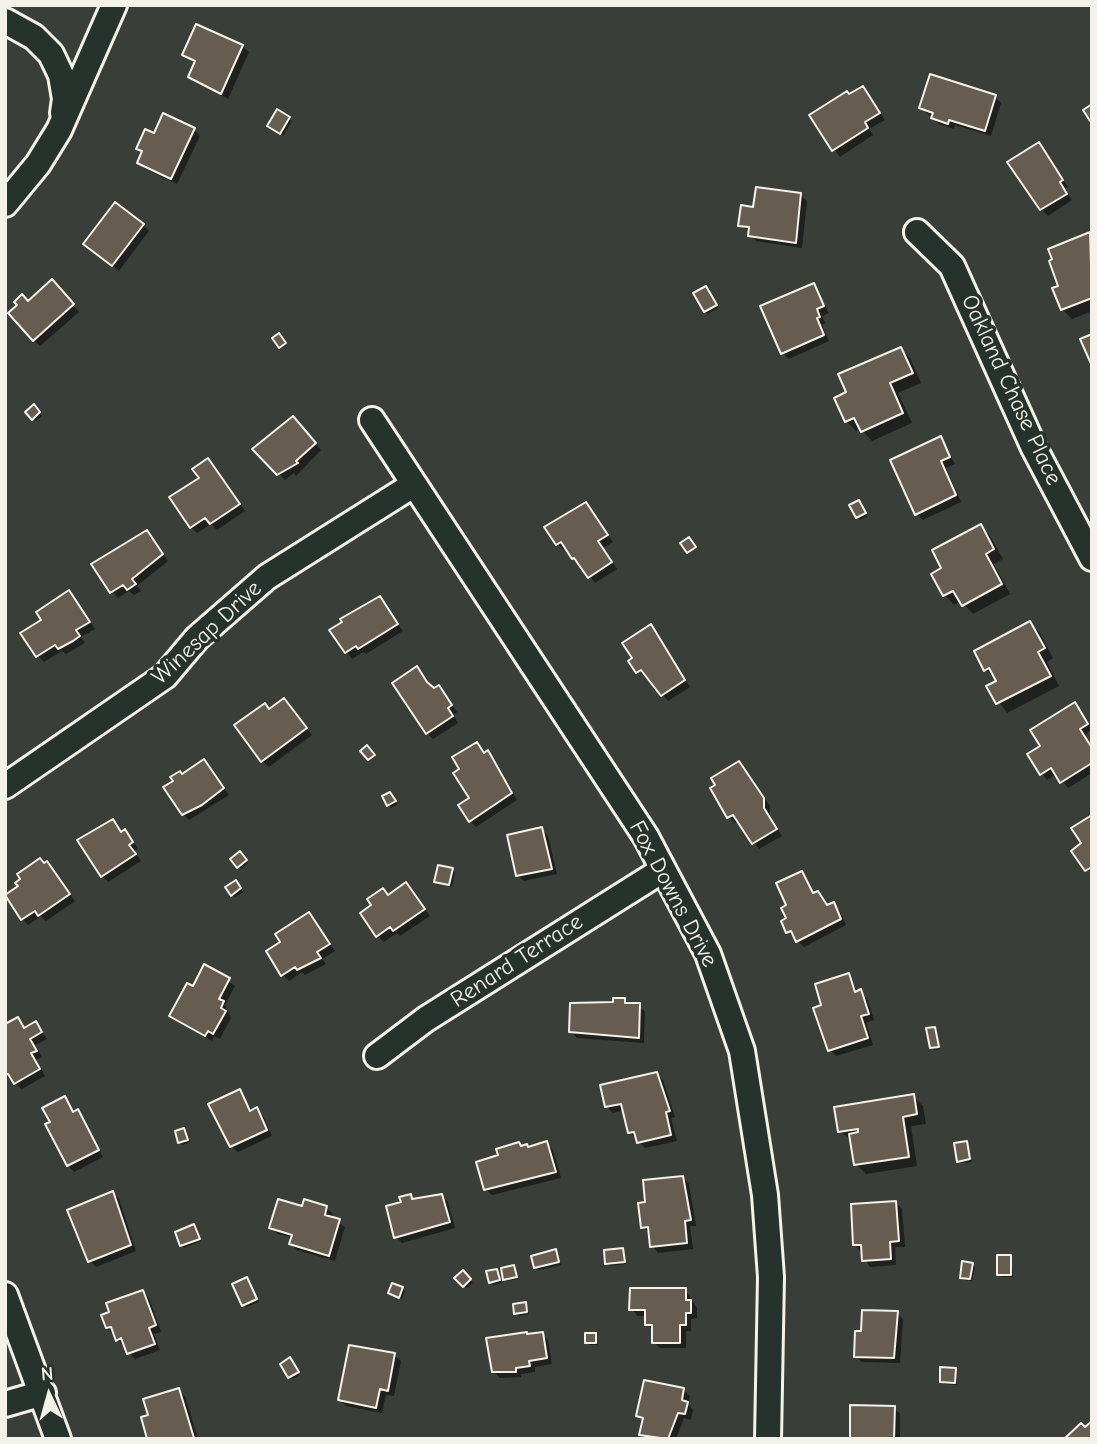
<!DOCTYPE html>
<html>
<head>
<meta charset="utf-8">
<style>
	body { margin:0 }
	#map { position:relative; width:1097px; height:1444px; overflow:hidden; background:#393f38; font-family:"Comic Neue",sans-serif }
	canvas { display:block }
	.frame { position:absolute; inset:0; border:7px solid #f4f1e8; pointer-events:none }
	.north { position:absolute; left:14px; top:1360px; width:70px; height:70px; -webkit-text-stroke:5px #26332d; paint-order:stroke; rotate:355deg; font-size:19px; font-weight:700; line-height:28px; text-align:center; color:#f4f1e8 }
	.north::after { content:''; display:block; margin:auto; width:24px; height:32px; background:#f4f1e8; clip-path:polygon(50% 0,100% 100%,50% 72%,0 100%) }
</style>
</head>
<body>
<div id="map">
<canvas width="1097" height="1444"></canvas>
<div class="frame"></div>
<div class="north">N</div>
</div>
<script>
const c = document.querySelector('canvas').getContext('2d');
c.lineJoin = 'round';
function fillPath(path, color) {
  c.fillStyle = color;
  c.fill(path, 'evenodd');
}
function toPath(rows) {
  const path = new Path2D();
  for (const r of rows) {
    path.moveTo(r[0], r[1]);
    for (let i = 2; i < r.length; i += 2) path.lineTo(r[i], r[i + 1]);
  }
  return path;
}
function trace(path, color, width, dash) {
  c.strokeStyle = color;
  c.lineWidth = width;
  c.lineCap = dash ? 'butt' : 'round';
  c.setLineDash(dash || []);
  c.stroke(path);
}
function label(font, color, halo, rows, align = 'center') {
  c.font = font + ' "Comic Neue",sans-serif';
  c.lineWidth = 7;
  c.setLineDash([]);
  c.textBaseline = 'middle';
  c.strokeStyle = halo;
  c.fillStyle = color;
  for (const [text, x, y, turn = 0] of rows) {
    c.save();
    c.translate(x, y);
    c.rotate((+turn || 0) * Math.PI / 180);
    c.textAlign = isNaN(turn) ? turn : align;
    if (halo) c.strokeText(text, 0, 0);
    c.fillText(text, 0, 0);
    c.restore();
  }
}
const shadow = toPath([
	[242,46,249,52,228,99,190,77,196,64,184,55],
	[862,88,885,120,869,129,873,135,840,157,811,116],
	[995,97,1001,103,991,136,955,125,954,129,939,124,921,108],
	[289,119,292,121,283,136,272,129],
	[194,129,200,136,177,184,145,169,139,163,143,154,138,148,155,135],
	[1039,144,1068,187,1065,189,1072,200,1048,216,1032,199,1009,162],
	[800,195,807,201,802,248,756,241,750,232,740,225,754,209],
	[143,225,149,231,119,271,92,250],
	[1090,234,1092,311,1072,319,1062,309,1060,287],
	[814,285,829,313,822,316,825,323,822,325,829,341,789,359,783,353],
	[58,288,79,312,40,346,34,340,28,303],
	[706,288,718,308,708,314,705,311],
	[901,349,910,358,921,383,898,393,912,423,872,441,861,429,856,431,846,421,849,393],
	[34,407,42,416,36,421,28,412],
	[299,425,321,450,296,476,294,473,285,480,255,449],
	[940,438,955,464,946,468,961,502,923,520,917,514],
	[208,460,245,511,217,530,211,524,197,533,191,527],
	[585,504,613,542,603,548,617,569,595,583,567,548,564,550,558,544],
	[861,505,868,516,860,520,852,506],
	[980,526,990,536,1003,559,994,564,1010,594,973,614,961,601,954,605,945,595,944,569],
	[153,539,168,561,137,586,141,591,134,595,129,591,118,598,93,565],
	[379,598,403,631,366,654,363,652,352,659,332,630],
	[75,599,95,629,81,637,85,643,66,654,62,651,44,662,38,656],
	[1030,623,1040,633,1053,658,1047,662,1059,686,1007,713,989,687,998,681,985,669],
	[651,627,690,687,668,701,631,662],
	[417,668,431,687,438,687,444,693,457,712,453,715,458,723,433,739,427,733],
	[1074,705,1092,728,1085,736,1092,747,1092,773,1068,788,1057,774,1047,780,1029,755,1042,747],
	[290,706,312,735,269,767,262,761,270,710],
	[477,744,494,758,517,800,476,827,470,821,471,799,462,769],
	[204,761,229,795,189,820,183,814,183,775],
	[739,763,770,806,770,816,782,836,759,849,739,821,735,823,729,817],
	[393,796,397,804,391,808,384,797],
	[112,821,131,838,138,849,134,851,141,861,108,882,102,876],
	[541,829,548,836,557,874,524,881,517,875],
	[240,854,248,863,241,869,232,860],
	[47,863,75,901,46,921,41,916,28,925,22,919],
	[452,870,455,872,452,887,436,881],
	[802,873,815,894,818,893,829,907,834,905,840,911,846,925,804,947,788,932,789,906],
	[406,884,430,916,400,936,397,933,384,942,378,936,389,896],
	[238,885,243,892,235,897,232,895],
	[309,915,335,951,322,959,326,964,305,975,302,972,289,981,283,975,283,942],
	[205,967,235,986,225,1005,231,1018,220,1039,214,1036,212,1041,171,1016,193,988],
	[848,975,858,992,867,998,874,1020,866,1023,873,1045,836,1056,830,1050,823,1006],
	[624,1000,645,1011,644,1043,577,1038,571,1031],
	[17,1019,25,1029,36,1023,47,1039,35,1045,42,1057,36,1060,45,1076,22,1089,5,1075],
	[934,1029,940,1049,934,1050,931,1048],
	[657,1074,663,1080,675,1117,671,1118,677,1141,645,1148,629,1132,624,1110,613,1113,607,1107],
	[240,1091,252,1111,257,1109,263,1116,272,1136,238,1152,231,1146],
	[913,1096,923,1106,926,1124,911,1126,917,1166,866,1174,856,1164,852,1140,839,1131],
	[64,1098,75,1113,84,1118,103,1157,74,1172,68,1165,52,1123],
	[184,1130,190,1142,182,1145,180,1142],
	[547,1143,553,1150,561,1178,492,1195,485,1189,519,1144,529,1149],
	[967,1143,972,1162,961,1163,958,1161],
	[683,1178,689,1184,696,1226,690,1226,693,1249,658,1253,652,1246,650,1233,642,1227,647,1203],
	[113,1193,119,1199,136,1251,96,1267,90,1261],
	[410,1195,415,1200,442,1196,448,1202,455,1228,402,1243,396,1237],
	[896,1203,902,1209,905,1247,895,1247,896,1265,870,1267,855,1244],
	[326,1207,333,1214,331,1218,345,1227,335,1261,297,1250,291,1244,293,1238,278,1234,271,1228,303,1208],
	[194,1226,201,1241,184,1248,181,1245],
	[623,1250,626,1264,610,1266,607,1264],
	[556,1251,561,1265,539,1270,536,1267],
	[1011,1257,1013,1277,1001,1277,998,1274],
	[972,1264,975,1267,972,1281,964,1280,962,1277],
	[513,1267,518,1279,508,1281,505,1279],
	[497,1270,502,1283,493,1285,491,1282],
	[463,1272,473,1283,467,1288,457,1278],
	[247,1279,259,1302,246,1307,243,1305],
	[402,1288,405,1291,402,1299,390,1293],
	[685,1290,697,1308,697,1318,691,1319,691,1331,686,1331,686,1348,660,1348,653,1342,653,1331,647,1324,647,1316,638,1316,631,1309],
	[142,1292,149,1298,161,1332,154,1334,160,1350,135,1359,107,1328],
	[525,1304,529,1314,519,1316,516,1313],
	[897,1313,903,1319,900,1363,862,1362,855,1356,863,1333],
	[542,1334,548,1340,552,1364,535,1367,535,1372,521,1374,521,1377,500,1378,493,1371,528,1336],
	[595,1335,598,1345,590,1345,587,1343],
	[394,1355,401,1361,394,1396,386,1395,382,1413,346,1406,340,1400],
	[293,1362,300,1375,292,1379,290,1377],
	[955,1369,957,1385,944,1384,942,1381],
	[179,1390,185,1396,198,1439,149,1439,150,1416],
	[683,1390,690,1396,688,1404,693,1410,691,1420,684,1418,676,1439,646,1439,641,1434,644,1421,638,1415],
	[894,1408,900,1414,900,1439,852,1439]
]);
const building = toPath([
	[196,24,243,45,221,94,188,77,195,61,182,55,196,24],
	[930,74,996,95,985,131,949,120,948,124,931,118,933,113,919,108,930,74],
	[863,86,880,113,865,122,868,128,832,151,809,115,847,91,849,94,863,86],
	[1092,104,1092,120,1090,121,1083,110,1092,104],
	[277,109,290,117,280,134,267,126,277,109],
	[163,113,195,128,171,179,137,163,142,151,136,149,145,129,154,133,163,113],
	[1039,142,1063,180,1060,182,1067,194,1040,210,1007,162,1039,142],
	[756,187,801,193,796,243,748,236,749,227,738,226,741,205,753,207,756,187],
	[115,202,144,224,112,266,83,244,115,202],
	[1090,232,1092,298,1061,310,1052,288,1058,286,1049,261,1052,259,1048,249,1090,232],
	[52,279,74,304,33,341,8,313,17,305,14,302,22,294,28,301,52,279],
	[814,283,824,306,817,309,820,317,817,318,824,335,781,354,760,306,814,283],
	[706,286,717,305,704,312,693,293,706,286],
	[279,333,286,343,279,348,272,338,279,333],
	[1092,334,1092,366,1080,339,1092,334],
	[901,347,913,373,890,383,903,413,861,432,854,418,845,422,834,398,846,392,838,374,901,347],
	[34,404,40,412,32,420,25,412,34,404],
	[293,416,316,443,296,461,298,463,277,475,252,449,293,416],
	[941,436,950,457,941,461,956,495,915,515,890,460,941,436],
	[208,458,240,504,210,524,205,518,190,528,169,497,199,478,192,469,208,458],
	[859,500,866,513,856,518,849,505,859,500],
	[586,502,608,535,598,541,612,562,588,578,574,558,572,559,561,542,556,545,544,527,586,502],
	[981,524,994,549,986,554,1002,584,962,606,953,591,943,596,931,574,941,568,932,550,981,524],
	[147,530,163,554,132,579,136,584,127,590,123,585,110,593,91,564,147,530],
	[689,537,696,547,687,553,680,543,689,537],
	[69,590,90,622,76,630,80,636,73,641,58,649,55,645,36,657,20,633,41,620,36,612,69,590],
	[380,596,398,624,358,649,356,646,345,653,329,630,342,622,340,619,380,596],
	[1030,621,1045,648,1038,652,1051,676,996,704,986,686,996,681,989,668,984,671,974,651,1030,621],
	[651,624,685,680,661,696,641,670,636,673,628,661,632,658,622,643,651,624],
	[417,666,427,682,434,688,439,685,452,705,448,708,453,716,426,734,392,683,417,666],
	[284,698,307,728,261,762,234,725,265,703,269,709,284,698],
	[1075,702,1088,724,1080,729,1092,748,1092,763,1060,783,1051,768,1040,775,1027,754,1040,746,1030,730,1075,702],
	[477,742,484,753,488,750,512,793,469,822,458,805,469,798,453,773,459,769,452,757,477,742],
	[367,745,375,755,368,760,360,751,367,745],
	[204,759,224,788,202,805,182,815,163,787,173,781,170,777,180,771,182,774,204,759],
	[739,761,764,798,764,808,777,829,752,844,733,815,727,818,710,788,715,785,711,778,739,761],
	[390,792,396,801,387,806,382,796,390,792],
	[1092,815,1092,867,1085,871,1071,851,1081,843,1071,828,1092,815],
	[113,819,121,832,125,829,133,842,129,845,136,854,101,877,77,840,113,819],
	[542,827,552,869,516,876,507,835,542,827],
	[240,851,247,860,237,868,230,859,240,851],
	[40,858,44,863,47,861,70,894,38,916,35,911,21,920,5,895,18,886,15,883,20,879,17,874,40,858],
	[438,865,453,868,449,885,434,882,438,865],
	[802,871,813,893,818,891,827,905,834,902,841,919,796,942,791,931,786,933,781,921,786,918,781,908,786,905,776,883,802,871],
	[236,880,241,888,231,896,225,887,236,880],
	[406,882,425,909,393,931,390,927,376,937,360,913,371,905,367,899,383,888,388,895,406,882],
	[309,912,330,944,317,952,321,958,297,970,295,967,281,976,266,951,280,942,275,934,309,912],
	[204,964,230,978,219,999,224,1001,221,1008,226,1011,213,1034,208,1031,205,1036,169,1016,187,983,193,986,204,964],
	[849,973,855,992,861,989,869,1014,861,1016,868,1038,828,1051,813,1008,821,1005,815,984,849,973],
	[613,998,625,998,625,1003,640,1003,639,1038,569,1032,570,1003,613,1002,613,998],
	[18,1017,24,1028,36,1021,42,1032,30,1039,37,1051,31,1053,40,1069,14,1084,8,1074,5,1075,5,1024,18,1017],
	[935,1027,939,1047,930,1048,926,1028,935,1027],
	[657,1072,670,1111,666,1112,671,1135,637,1143,634,1132,628,1133,621,1104,605,1107,600,1085,657,1072],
	[240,1089,250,1111,257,1107,267,1130,230,1147,208,1104,240,1089],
	[914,1094,917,1114,903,1117,909,1157,854,1165,849,1134,858,1132,858,1129,838,1132,834,1107,914,1094],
	[65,1096,73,1112,78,1109,99,1150,67,1166,45,1124,50,1122,42,1108,65,1096],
	[184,1128,188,1140,178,1143,175,1131,184,1128],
	[547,1141,556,1172,484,1190,476,1162,498,1155,496,1149,519,1142,521,1146,527,1144,528,1147,547,1141],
	[967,1141,970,1159,957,1162,954,1143,967,1141],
	[683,1176,691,1220,685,1221,687,1243,650,1247,648,1227,641,1228,638,1203,645,1202,643,1180,683,1176],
	[113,1191,131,1245,88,1262,67,1210,113,1191],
	[411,1194,412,1199,442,1194,450,1222,394,1238,386,1206,401,1202,399,1197,411,1194],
	[278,1199,302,1206,304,1199,327,1206,325,1215,340,1219,329,1256,289,1244,292,1235,269,1228,278,1199],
	[896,1201,899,1241,890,1242,891,1259,862,1261,861,1245,853,1245,851,1204,896,1201],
	[194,1224,200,1239,180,1246,175,1232,194,1224],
	[623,1248,625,1262,605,1264,604,1250,623,1248],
	[556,1249,559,1262,534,1268,531,1256,556,1249],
	[997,1255,1011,1255,1011,1275,997,1275,997,1255],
	[962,1261,973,1263,970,1279,960,1278,962,1261],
	[514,1265,517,1277,503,1280,501,1268,514,1265],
	[497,1269,500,1280,489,1283,486,1271,497,1269],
	[463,1270,471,1279,463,1287,454,1278,463,1270],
	[247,1277,257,1299,242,1306,232,1284,247,1277],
	[392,1283,403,1287,399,1298,388,1293,392,1283],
	[630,1288,686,1288,686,1300,691,1300,691,1313,686,1313,686,1325,680,1325,680,1343,652,1343,652,1325,645,1325,645,1310,629,1310,630,1288],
	[143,1290,156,1325,149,1328,155,1344,127,1354,121,1338,116,1341,111,1327,106,1328,101,1315,109,1312,106,1303,143,1290],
	[526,1302,527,1312,514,1314,513,1304,526,1302],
	[862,1310,898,1311,894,1358,854,1357,855,1331,861,1331,862,1310],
	[527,1332,527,1334,543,1332,547,1358,529,1361,530,1366,516,1368,516,1372,492,1372,486,1338,527,1332],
	[585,1333,596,1333,596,1343,585,1343,585,1333],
	[349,1345,395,1353,388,1391,380,1389,376,1408,338,1400,349,1345],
	[290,1357,299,1372,288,1378,280,1364,290,1357],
	[940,1367,956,1368,955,1383,940,1382,940,1367],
	[644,1380,684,1388,682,1400,688,1402,685,1414,678,1413,668,1439,639,1435,643,1418,636,1416,644,1380],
	[179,1388,194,1438,147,1439,141,1417,148,1415,143,1399,179,1388],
	[850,1405,895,1406,894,1439,850,1439,850,1405],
	[1092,1421,1092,1439,1064,1439,1081,1423,1085,1427,1092,1421]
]);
const street = toPath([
	[5,21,34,37,51,54,61,75,65,99,63,113],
	[5,204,38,164,59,130,114,5],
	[917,232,952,266,1034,448,1092,558],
	[372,420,646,837,708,954,742,1051,765,1195,771,1277,768,1439],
	[5,786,165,676,197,638,267,577,413,485],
	[377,1056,426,1019,661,871],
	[5,1295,58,1439],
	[5,1404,43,1393]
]);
const streetNames = [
	["Oakland Chase Place",1011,390,65],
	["Winesap Drive",207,633,-43],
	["Fox Downs Drive",673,894,62],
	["Renard Terrace",517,961,-33]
];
fillPath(shadow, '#0007');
fillPath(building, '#665c50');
trace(building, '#f4f1e8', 2);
trace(street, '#f4f1e8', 30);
trace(street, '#26332d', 24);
label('23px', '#f4f1e8', '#26332d', streetNames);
</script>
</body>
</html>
